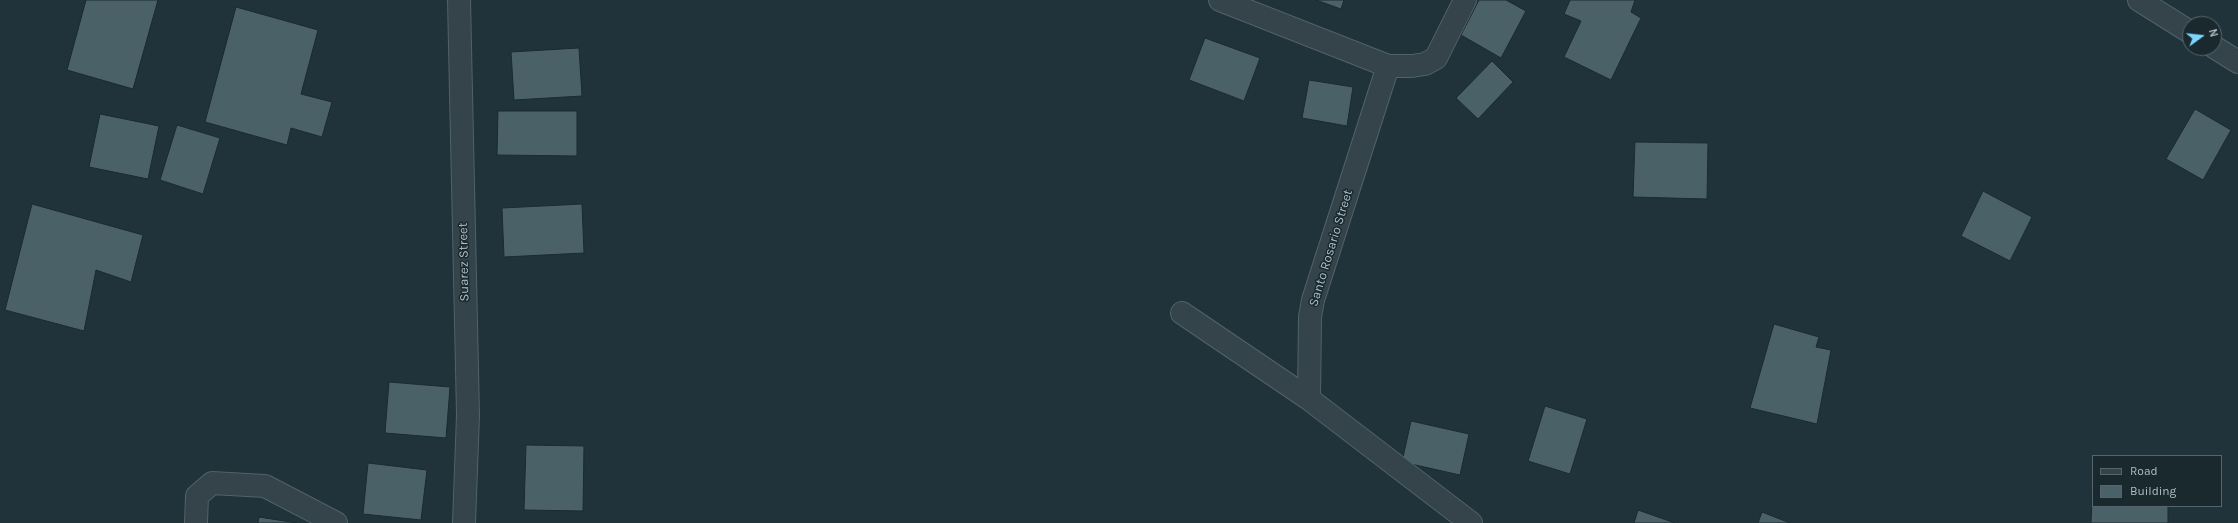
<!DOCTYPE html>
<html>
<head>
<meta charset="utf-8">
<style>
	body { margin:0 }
	#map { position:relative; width:2238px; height:523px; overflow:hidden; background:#20333a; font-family:Karla,sans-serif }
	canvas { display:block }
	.legend { position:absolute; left:2092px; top:455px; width:130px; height:52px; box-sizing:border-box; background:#19292e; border:1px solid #55656b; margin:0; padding:5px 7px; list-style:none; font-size:12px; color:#aebfc6 }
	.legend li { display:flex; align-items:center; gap:8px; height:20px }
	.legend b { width:20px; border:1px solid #55656b }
	.north { position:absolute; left:2182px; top:16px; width:40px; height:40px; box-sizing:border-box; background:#19292e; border:1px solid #55656b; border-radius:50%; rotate:75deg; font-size:11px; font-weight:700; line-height:16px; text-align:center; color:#aebfc6 }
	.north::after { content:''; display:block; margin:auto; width:14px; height:18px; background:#7dd6fd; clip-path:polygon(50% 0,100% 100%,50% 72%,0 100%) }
</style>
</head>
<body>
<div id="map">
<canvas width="2238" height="523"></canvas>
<ul class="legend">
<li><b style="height:5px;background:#34444a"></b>Road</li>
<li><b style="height:11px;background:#4b6168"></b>Building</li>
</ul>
<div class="north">N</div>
</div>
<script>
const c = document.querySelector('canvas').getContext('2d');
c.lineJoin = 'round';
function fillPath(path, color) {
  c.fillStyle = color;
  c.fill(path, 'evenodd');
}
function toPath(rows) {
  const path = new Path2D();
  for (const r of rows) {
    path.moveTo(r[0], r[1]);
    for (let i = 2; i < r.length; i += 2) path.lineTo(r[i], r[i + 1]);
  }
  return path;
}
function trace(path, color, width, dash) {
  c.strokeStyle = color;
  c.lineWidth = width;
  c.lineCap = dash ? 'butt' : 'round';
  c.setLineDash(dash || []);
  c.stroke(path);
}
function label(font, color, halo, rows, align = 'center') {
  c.font = font + ' Karla,sans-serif';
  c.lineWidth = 3;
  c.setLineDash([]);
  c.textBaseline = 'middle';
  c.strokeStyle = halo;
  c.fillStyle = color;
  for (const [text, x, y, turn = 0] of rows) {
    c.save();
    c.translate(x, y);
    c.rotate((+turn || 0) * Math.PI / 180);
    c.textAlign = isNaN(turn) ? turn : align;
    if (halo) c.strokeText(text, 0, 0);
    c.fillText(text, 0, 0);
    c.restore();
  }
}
const building = toPath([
	[86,0,158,0,133,89,67,70,86,0],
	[1316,0,1344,0,1341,9,1316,0],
	[1479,0,1506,0,1526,11,1501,58,1461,35,1479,0],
	[1570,0,1635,0,1631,12,1641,18,1611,80,1564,57,1581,21,1564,14,1570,0],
	[236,7,318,30,301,94,332,102,322,137,291,128,287,145,205,122,236,7],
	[1205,38,1260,58,1244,101,1189,80,1205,38],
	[579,48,582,96,514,100,511,52,579,48],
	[1492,61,1513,82,1478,119,1456,98,1492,61],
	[1309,80,1353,87,1347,126,1302,118,1309,80],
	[2195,109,2231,130,2203,180,2166,159,2195,109],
	[498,111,577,111,577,156,497,155,498,111],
	[100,114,159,126,148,179,89,167,100,114],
	[177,125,220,138,203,194,160,180,177,125],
	[1635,142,1708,143,1707,199,1633,197,1635,142],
	[1983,191,2032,217,2010,261,1961,236,1983,191],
	[32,204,143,235,131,282,96,270,84,331,5,310,32,204],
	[582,204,584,253,504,257,502,208,582,204],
	[1774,324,1819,337,1816,347,1831,350,1817,424,1750,408,1774,324],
	[389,382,450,387,446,438,385,433,389,382],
	[1545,406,1587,419,1570,474,1528,461,1545,406],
	[1411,421,1469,434,1460,475,1402,462,1411,421],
	[526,445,584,446,583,511,524,510,526,445],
	[368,463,427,470,421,520,363,514,368,463],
	[2093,473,2093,506,2168,506,2168,523,2091,523,2093,473],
	[1638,510,1675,523,1634,523,1638,510],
	[1762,512,1790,523,1758,523,1762,512],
	[259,517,297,523,258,523,259,517]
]);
const minor = toPath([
	[1220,0,1388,66,1412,66,1425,64,1436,58,1465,0],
	[2139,0,2190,32],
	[2214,47,2238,62],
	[1388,66,1313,300,1310,317,1309,399,1471,523],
	[1182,313,1309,399],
	[196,523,197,496,212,483,265,486,336,523]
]);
const tertiary = toPath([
	[459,0,468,415,464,523]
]);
const streetNames = [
	["Santo Rosario Street",1331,248,-73],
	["Suarez Street",464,262,-91]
];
fillPath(building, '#4b6168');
trace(building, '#1b2b30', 1);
trace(minor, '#516268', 24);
trace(tertiary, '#516268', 24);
trace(minor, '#34444a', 22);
trace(tertiary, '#34444a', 22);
label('13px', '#aebfc6', '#19292e', streetNames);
</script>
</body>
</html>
